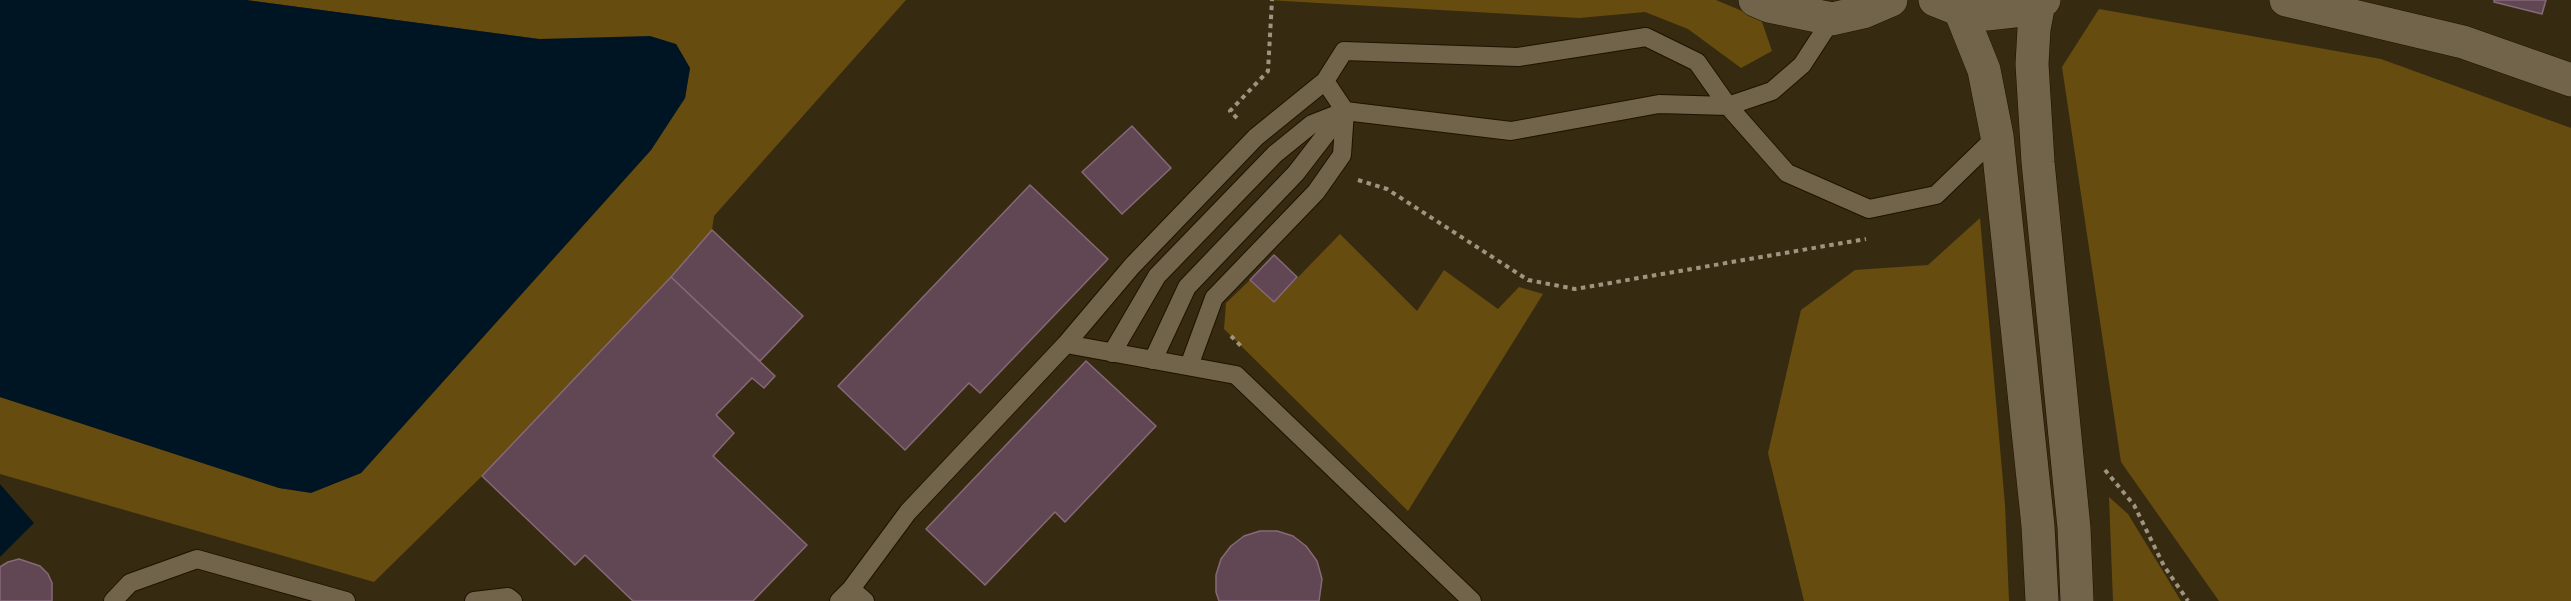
<!DOCTYPE html>
<html>
<head>
<meta charset="utf-8">
<style>
	body { margin:0 }
	canvas { display:block; background:#362a11 }
</style>
</head>
<body>
<canvas width="2571" height="601"></canvas>
<script>
const c = document.querySelector('canvas').getContext('2d');
c.lineJoin = 'round';
function fillPath(path, color) {
  c.fillStyle = color;
  c.fill(path, 'evenodd');
}
function toPath(rows) {
  const path = new Path2D();
  for (const r of rows) {
    path.moveTo(r[0], r[1]);
    for (let i = 2; i < r.length; i += 2) path.lineTo(r[i], r[i + 1]);
  }
  return path;
}
function trace(path, color, width, dash) {
  c.strokeStyle = color;
  c.lineWidth = width;
  c.lineCap = dash ? 'butt' : 'round';
  c.setLineDash(dash || []);
  c.stroke(path);
}
const green = toPath([
	[246,0,906,0,714,216,712,230,671,277,482,476,374,582,0,474,0,397,279,488,311,492,361,473,651,150,685,98,690,68,676,44,539,39],
	[1267,0,1716,0,1761,19,1772,51,1741,68,1688,29,1645,12,1579,18],
	[2099,9,2381,59,2571,128,2571,601,2219,601,2121,462,2062,67],
	[1980,218,2005,505,2009,601,1804,601,1768,453,1801,310,1855,270,1928,265],
	[1340,234,1417,311,1444,270,1498,309,1519,287,1543,294,1408,511,1224,329,1226,303,1250,280,1274,302],
	[2109,497,2128,514,2181,601,2113,601]
]);
const water = toPath([
	[0,0,246,0,539,39,650,36,676,44,690,68,685,98,651,150,361,473,311,493,279,488,0,397],
	[0,484,34,523,0,557]
]);
const building = toPath([
	[2494,0,2546,0,2542,14,2494,2,2494,0],
	[1132,126,1171,168,1122,214,1082,172,1132,126],
	[1030,185,1108,259,980,393,969,383,905,450,838,386,1030,185],
	[712,230,803,316,760,361,671,277,712,230],
	[1274,255,1297,277,1274,302,1250,280,1274,255],
	[671,277,775,376,764,388,752,378,716,415,734,433,713,456,807,545,753,601,633,601,585,555,575,565,482,476,671,277],
	[1086,361,1156,426,1065,522,1055,512,985,585,926,529,1086,361],
	[1260,531,1277,531,1293,536,1306,546,1317,561,1322,579,1319,601,1219,601,1216,592,1216,575,1221,559,1231,546,1244,536,1260,531],
	[19,559,40,566,48,574,52,583,52,601,0,601,0,567,8,562,19,559]
]);
const path = toPath([
	[1237,118,1230,111,1268,71,1272,0],
	[1358,180,1387,189,1528,280,1575,289,1866,239],
	[1231,336,1242,347],
	[2105,470,2134,505,2164,566,2188,601]
]);
const service = toPath([
	[1066,344,1132,266,1256,137,1325,81,1344,51,1518,57,1646,37,1697,62,1728,106,1787,173,1869,209,1936,195,1997,136],
	[1112,353,1157,276,1275,154,1312,124,1345,111,1511,131,1659,104,1728,106,1772,91,1802,65,1832,19],
	[1153,360,1187,287,1296,173,1343,112],
	[1189,366,1214,298,1316,192,1342,155,1345,111,1325,81],
	[851,589,865,601],
	[113,601,130,583,197,559,346,601],
	[474,601,508,597,513,601],
	[839,601,851,589,908,512,1066,344,1236,375,1472,601]
]);
const tertiary = toPath([
	[1755,0,1769,6,1832,19,1863,12,1891,0],
	[2286,0,2463,42,2571,80]
]);
const secondary = toPath([
	[1935,0,1960,10,1987,14,2014,11,2044,0],
	[2039,3,2034,29,2032,64,2038,162,2074,528,2077,601],
	[1960,10,1984,70,1997,136,2038,526,2042,601]
]);
fillPath(green, '#674c0f');
fillPath(water, '#001524');
fillPath(building, '#614654');
trace(building, '#876978', 1.5);
trace(service, '#1e1200', 20);
trace(tertiary, '#1e1200', 34);
trace(secondary, '#1e1200', 34);
trace(path, '#9e9480', 4, [4.5, 4.5]);
trace(service, '#72644a', 18);
trace(tertiary, '#72644a', 33);
trace(secondary, '#72644a', 33);
</script>
</body>
</html>
